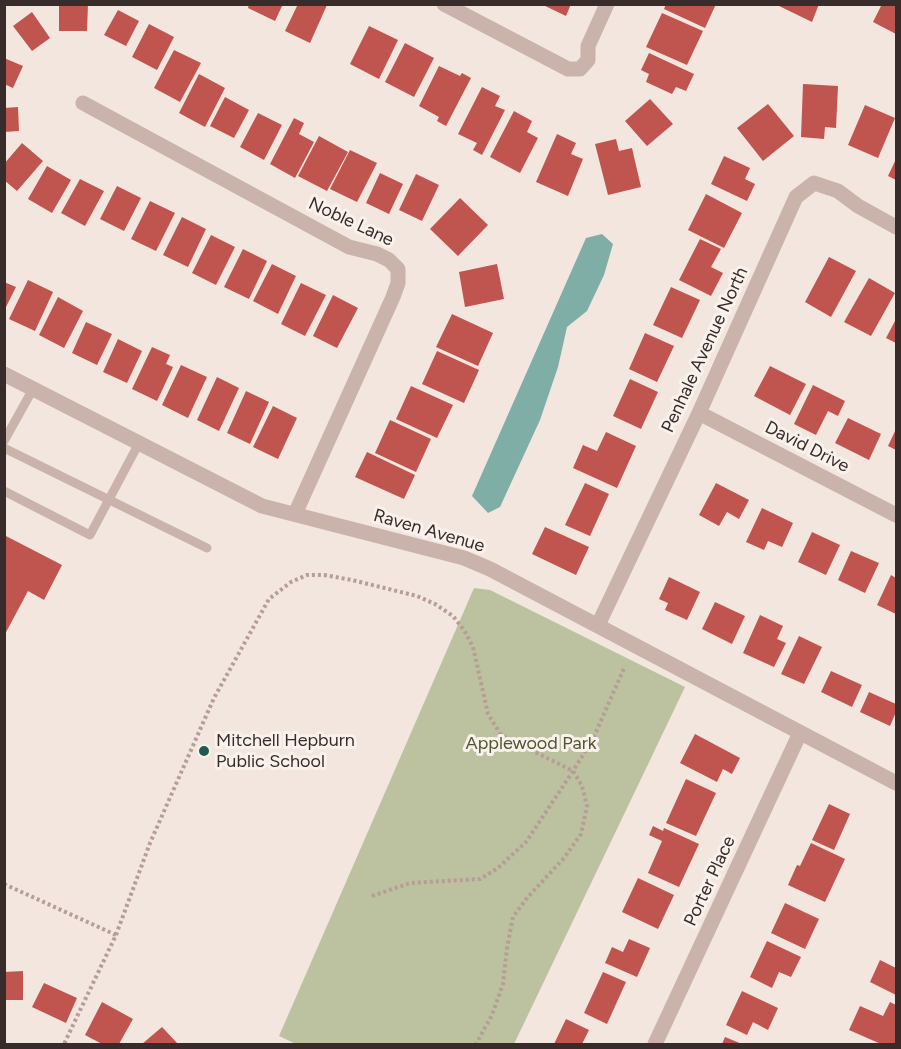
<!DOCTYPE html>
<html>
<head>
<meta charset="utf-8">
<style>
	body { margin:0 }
	#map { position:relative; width:901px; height:1049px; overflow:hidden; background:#f2e6df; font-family:Figtree,sans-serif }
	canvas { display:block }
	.frame { position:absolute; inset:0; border:6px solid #382c2a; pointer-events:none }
</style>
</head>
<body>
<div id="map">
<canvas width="901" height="1049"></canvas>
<div class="frame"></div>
</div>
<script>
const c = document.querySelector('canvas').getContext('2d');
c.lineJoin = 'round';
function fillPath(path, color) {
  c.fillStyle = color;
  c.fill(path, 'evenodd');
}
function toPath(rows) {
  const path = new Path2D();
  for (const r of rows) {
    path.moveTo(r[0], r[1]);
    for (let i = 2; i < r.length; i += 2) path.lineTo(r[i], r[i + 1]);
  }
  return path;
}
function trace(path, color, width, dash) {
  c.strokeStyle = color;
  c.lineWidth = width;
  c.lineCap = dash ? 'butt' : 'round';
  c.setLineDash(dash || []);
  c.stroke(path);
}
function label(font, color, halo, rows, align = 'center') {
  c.font = font + ' Figtree,sans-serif';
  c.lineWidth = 6;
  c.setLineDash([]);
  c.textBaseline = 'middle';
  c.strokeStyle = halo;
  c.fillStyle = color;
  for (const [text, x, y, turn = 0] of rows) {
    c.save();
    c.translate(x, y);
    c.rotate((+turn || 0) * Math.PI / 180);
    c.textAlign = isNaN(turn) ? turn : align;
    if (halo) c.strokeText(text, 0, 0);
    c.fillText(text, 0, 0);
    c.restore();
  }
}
const green = toPath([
	[474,588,490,590,685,687,514,1044,296,1044,279,1036]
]);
const water = toPath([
	[602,234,613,244,604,275,587,311,567,327,558,367,540,420,500,507,488,513,472,496,586,238]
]);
const building = toPath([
	[59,4,88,4,87,31,59,31],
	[249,4,283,4,275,21,248,8],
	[298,4,327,5,310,43,285,31],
	[541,4,571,4,566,16],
	[666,4,716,4,705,28,664,9],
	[775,4,819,4,812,22],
	[882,4,896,4,896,34,873,22],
	[118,10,139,21,126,46,104,35],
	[32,12,50,38,32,51,13,26],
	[662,13,703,31,687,65,646,47],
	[149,24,174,37,157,70,132,57],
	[369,26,398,40,379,79,350,64],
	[405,43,434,58,414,97,385,82],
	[174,50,201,63,180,102,154,88],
	[649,53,694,74,686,91,676,87,672,94,646,82,649,74,641,70],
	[4,58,23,66,13,88,4,84],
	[439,66,460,76,462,73,471,78,446,126,437,121,439,117,419,106],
	[199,74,225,88,205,127,179,113],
	[803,84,838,86,836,128,825,127,824,139,801,137],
	[482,87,500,96,495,106,505,110,482,155,473,150,477,143,458,134],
	[225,97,249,110,234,138,210,126],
	[650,99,673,124,647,146,625,121],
	[768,104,794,136,763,161,737,128],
	[865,105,895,118,878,158,848,145],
	[18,107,19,131,4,132,4,108],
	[514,111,532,121,527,132,538,138,520,173,490,157],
	[258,113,282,125,264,160,240,147],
	[294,118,304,123,299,134,314,142,295,178,270,164],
	[557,134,576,143,571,154,583,159,568,196,536,182],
	[319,136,348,152,327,191,298,176],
	[616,139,619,151,632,148,641,187,608,195,595,144],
	[22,143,43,161,17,191,4,180,4,164],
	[350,150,377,163,357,202,330,189],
	[724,156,750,168,745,179,755,184,747,201,711,184],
	[896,159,896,180,888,176],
	[47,166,71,180,52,213,28,199],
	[380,173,403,184,389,214,366,203],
	[416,174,439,185,422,221,399,210],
	[80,179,104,191,85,226,61,213],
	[117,186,141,198,124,231,100,219],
	[706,194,742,213,724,248,688,230],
	[460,198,488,225,458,256,430,229],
	[150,201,175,213,156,251,131,239],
	[182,217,206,229,188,267,163,255],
	[211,235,235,247,216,285,192,273],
	[700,239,721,249,711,267,723,273,711,296,679,280],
	[243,249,267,261,249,299,224,287],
	[829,257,856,271,831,317,805,302],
	[272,264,296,276,278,314,253,301],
	[497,264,504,299,465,307,459,272],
	[869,278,895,293,871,336,844,322],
	[28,280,53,292,35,331,9,319],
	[4,282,16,287,4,311],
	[301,283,326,295,305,336,281,324],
	[671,287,700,300,682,338,653,325],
	[333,295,358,308,337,348,313,336],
	[58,297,83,311,64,348,39,335],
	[452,314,493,333,478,366,436,347],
	[896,319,896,343,886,338],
	[86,322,112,334,97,365,72,353],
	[645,333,674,346,657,382,629,369],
	[118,339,142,351,127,383,103,372],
	[152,347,170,355,166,364,173,367,157,401,132,389],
	[437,351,479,370,464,403,422,384],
	[181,365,207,377,188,418,162,405],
	[770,366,806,384,790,415,754,396],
	[217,377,239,388,219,431,197,420],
	[630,379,658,392,641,429,613,416],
	[813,385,845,401,838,416,828,411,816,435,794,424],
	[411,386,453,405,437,438,396,419],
	[246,391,269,402,250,444,227,433],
	[273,406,297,418,278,459,253,447],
	[848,418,881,434,869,460,835,443],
	[390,420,431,439,416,472,375,453],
	[896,429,896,450,888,446],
	[606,432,636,446,617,488,573,468,583,445,597,451],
	[367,452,415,475,404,499,355,477],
	[585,483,609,494,590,536,565,525],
	[716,483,749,500,739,519,727,512,719,526,699,515],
	[762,508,793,523,782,547,768,541,764,550,746,542],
	[545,527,589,547,576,575,532,554],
	[812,532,840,545,826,575,798,562],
	[4,535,62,565,44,600,28,591,4,636],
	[851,551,879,563,865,593,838,580],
	[891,575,896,578,896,614,877,605],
	[669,577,700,592,687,620,665,610,668,603,659,599],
	[715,602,745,616,732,644,702,629],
	[760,615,783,626,777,639,786,643,774,667,743,653],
	[799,636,822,647,804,684,781,674],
	[831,671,862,685,852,707,821,692],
	[869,692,896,704,896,712,890,726,860,712],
	[695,734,740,758,732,774,723,769,717,782,680,763],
	[686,779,716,793,696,836,666,823],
	[829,804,850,814,834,850,812,840],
	[653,826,663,831,664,828,699,844,679,887,648,873,662,841,649,835],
	[811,843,845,859,825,902,788,885,797,865,800,866],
	[638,878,674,895,658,929,622,912],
	[785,903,819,919,805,949,771,933],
	[629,939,650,948,637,977,605,963,612,947,623,952],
	[767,941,801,957,791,977,779,972,772,988,750,977],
	[880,960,896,968,896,995,870,982],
	[23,971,23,1000,4,1000,4,972],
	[603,972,626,982,607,1024,584,1013],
	[44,983,77,998,66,1023,32,1007],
	[742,991,778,1008,768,1030,753,1022,747,1035,726,1025],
	[102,1002,133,1019,119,1044,102,1044,85,1035],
	[890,1002,896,1005,896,1041,895,1044,881,1044,849,1030,860,1006,883,1016],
	[566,1019,589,1030,582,1044,554,1044],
	[162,1027,178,1044,142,1044],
	[725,1037,742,1044,722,1044]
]);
const path = toPath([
	[4,884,116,935,64,1044],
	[372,896,410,883,480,879,498,868,526,842,573,771,593,739,625,666],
	[116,935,150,843,214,698,269,599,291,582,307,575,324,575,352,580,417,596,435,604,453,616,464,630,473,647,488,714,501,735,573,771,582,786,587,806,581,834,564,858,527,898,513,917,507,948,503,984,492,1015,476,1044]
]);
const service = toPath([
	[4,441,33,389],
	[4,448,207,548],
	[4,491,90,535,139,443]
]);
const minor = toPath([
	[444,4,568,69,580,69,588,60,588,46,607,4],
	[83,103,349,247,377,254,389,260,398,269,398,283,393,297,295,514],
	[4,374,262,506,464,558,490,569,896,783],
	[699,413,896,515],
	[598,625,699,413,796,197,814,183,838,191,858,206,896,227],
	[655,1044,800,733]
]);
const markers = [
	[204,751,6,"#215851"]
];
const streetNames = [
	["Noble Lane",351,222,25],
	["Penhale Avenue North",705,350,-65],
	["David Drive",807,447,27],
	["Raven Avenue",429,531,16],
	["Porter Place",710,881,-65]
];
const poiNames = [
	["Mitchell Hepburn",216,741],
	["Public School",216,762]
];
const parkNames = [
	["Applewood Park",531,744]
];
fillPath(green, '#bcc1a0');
fillPath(water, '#7faea7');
fillPath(building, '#c0544f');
trace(path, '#b69d96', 4, [3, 3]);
trace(service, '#cab3ab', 9);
trace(minor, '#cab3ab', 15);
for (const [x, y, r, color] of markers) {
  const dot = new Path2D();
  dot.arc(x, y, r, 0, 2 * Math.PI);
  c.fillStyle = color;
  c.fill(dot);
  trace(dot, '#f9f1ec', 2);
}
label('18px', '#382c2a', '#f9f1ec', streetNames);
label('18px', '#382c2a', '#f9f1ec', poiNames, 'left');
label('18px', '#4f552f', '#f9f1ec', parkNames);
</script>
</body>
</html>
